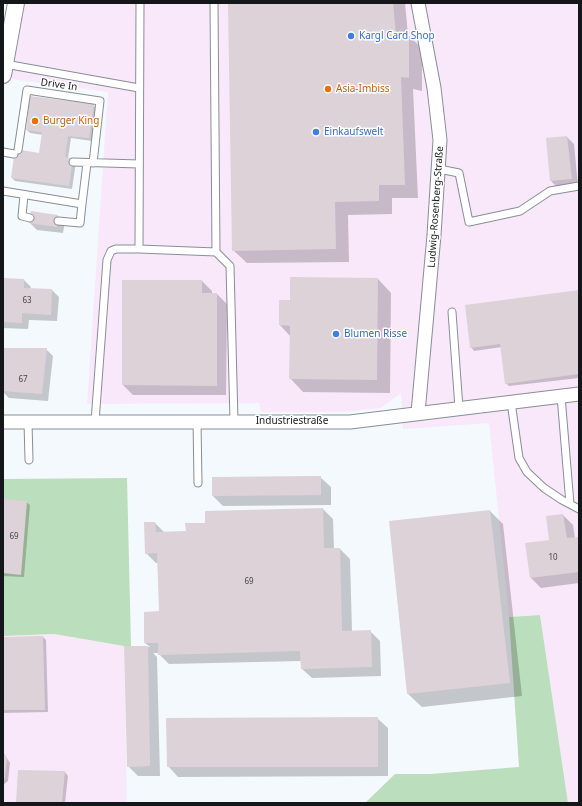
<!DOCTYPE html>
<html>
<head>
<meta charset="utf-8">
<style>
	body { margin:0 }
	#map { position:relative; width:582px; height:806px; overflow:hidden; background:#f4f9fe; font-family:"Noto Sans",sans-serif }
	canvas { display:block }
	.frame { position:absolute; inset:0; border:4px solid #14171a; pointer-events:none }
</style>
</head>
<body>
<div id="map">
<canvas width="582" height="806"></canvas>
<div class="frame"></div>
</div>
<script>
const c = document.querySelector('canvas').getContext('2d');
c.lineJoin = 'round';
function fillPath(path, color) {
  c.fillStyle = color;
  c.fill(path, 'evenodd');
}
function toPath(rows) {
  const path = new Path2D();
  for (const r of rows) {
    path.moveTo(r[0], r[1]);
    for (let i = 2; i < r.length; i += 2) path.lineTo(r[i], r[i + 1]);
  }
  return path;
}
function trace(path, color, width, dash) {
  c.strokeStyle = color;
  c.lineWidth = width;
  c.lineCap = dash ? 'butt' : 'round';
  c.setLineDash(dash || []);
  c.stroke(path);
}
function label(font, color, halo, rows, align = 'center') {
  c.font = font + ' "Noto Sans",sans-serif';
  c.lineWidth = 3;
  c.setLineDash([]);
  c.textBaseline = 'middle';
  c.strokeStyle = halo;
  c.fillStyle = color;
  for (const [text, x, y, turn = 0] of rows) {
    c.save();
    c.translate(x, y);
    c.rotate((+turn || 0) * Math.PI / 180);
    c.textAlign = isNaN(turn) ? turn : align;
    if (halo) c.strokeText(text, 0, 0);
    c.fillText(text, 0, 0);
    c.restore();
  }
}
const commercial = toPath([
	[25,3,579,3,579,803,568,803,540,615,509,617,489,423,403,429,401,393,381,408,344,412,261,412,259,403,87,404,108,92,11,79],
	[54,634,124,646,127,803,3,803,3,636]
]);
const green = toPath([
	[127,478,131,646,124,646,54,634,3,636,3,479],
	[540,615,568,803,365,803,395,774,430,774,519,767,509,617]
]);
const shadow = toPath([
	[229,3,405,3,408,35,422,48,422,91,413,89,418,198,392,198,392,214,348,215,349,262,247,263,233,250],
	[93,105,96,108,92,141,71,138,68,158,76,162,72,189,15,181,12,178,40,154,43,135,30,133,27,130],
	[567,137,574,144,578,186,558,188,551,181,547,139],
	[31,212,58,216,65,222,63,233,37,230,30,223],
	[291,278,378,279,391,293,390,393,303,392,290,378,290,336,280,325,291,301],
	[3,279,24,280,31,287,30,289,52,290,59,297,57,321,29,320,28,329,3,328],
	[202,281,212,291,212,294,217,294,227,304,226,395,133,395,123,385],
	[579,291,579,378,509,386,506,383,502,347,474,351,471,347],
	[3,349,46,349,53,356,48,401,9,398,3,392],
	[320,477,331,487,331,505,223,506,213,496],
	[3,500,26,502,30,505,24,577,3,576],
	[323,509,333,519,334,549,340,549,350,559,352,631,370,631,380,641,381,676,312,678,301,668,301,661,169,664,159,654,159,653,153,653,157,657,160,776,138,776,128,766,125,647,150,647,145,643,160,612,159,563,156,563,146,553,155,523,165,533,187,532,206,524],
	[490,511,503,524,522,696,422,707,408,694,390,522],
	[563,515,573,525,575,538,579,538,579,583,541,588,531,578,527,544,550,541],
	[43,637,46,640,48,712,3,713,3,664,6,664,5,638],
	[377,718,388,728,388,776,178,777,168,766],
	[3,752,10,763,8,781,3,785],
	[65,772,68,776,65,803,17,803]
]);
const building = toPath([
	[228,3,393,3,396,35,409,34,409,78,401,77,405,185,379,185,379,201,335,202,336,249,232,251],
	[30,96,94,104,89,138,68,136,65,157,73,158,69,186,11,178,15,149,39,153,42,132,26,130],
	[567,136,572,179,550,181,546,138],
	[31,211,58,215,57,227,29,223],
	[290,277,378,278,377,380,289,379,290,326,279,325,279,300,290,300],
	[3,278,24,279,24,288,52,289,51,315,22,313,22,323,3,322],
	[122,280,202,280,202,293,217,293,217,386,122,385],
	[579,290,579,374,505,384,500,344,470,348,465,305],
	[3,348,47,348,42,394,3,391],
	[314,476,321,476,321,495,212,496,212,477],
	[3,499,27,501,21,575,3,573],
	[323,508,324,548,340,548,342,631,371,630,372,667,301,669,300,651,158,655,158,643,144,643,144,612,159,611,157,553,145,554,144,522,155,522,156,532,186,531,185,523,205,523,205,511],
	[490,510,510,683,407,694,389,521],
	[563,514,567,538,579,537,579,572,530,578,525,543,549,540,546,516],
	[43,636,45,710,3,710,4,637],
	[124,646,148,646,150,766,127,767],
	[378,717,378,767,167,767,166,718],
	[3,752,7,759,5,778,3,780],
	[18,770,65,771,62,803,16,803]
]);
const service = toPath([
	[214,3,216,252,230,266,234,421],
	[5,64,139,88],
	[18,150,27,90,100,101,93,163],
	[3,152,14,154],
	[73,162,139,164],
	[439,169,459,173,469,222,520,211,550,191,579,186],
	[3,191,82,204,87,163],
	[24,195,22,216,30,218],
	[58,221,80,223,82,204],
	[139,249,140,3],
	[452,312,459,408],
	[561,396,570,504],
	[511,402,519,458,527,472,544,488,562,500,579,509],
	[197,421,198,483],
	[28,422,29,460],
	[95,422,107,260,111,251,116,249,139,249,216,252]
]);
const minor = toPath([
	[418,3,434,88,440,140,434,235,418,413],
	[3,422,350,422,579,394]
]);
const tertiary = toPath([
	[3,75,16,3]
]);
const markers = [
	[351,36,4,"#3f7fe0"],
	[328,89,4,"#e8710a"],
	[35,121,4,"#e8710a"],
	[316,132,4,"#3f7fe0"],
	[336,334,4,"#3f7fe0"]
];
const numberNames = [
	["63",27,301],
	["67",23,380],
	["69",14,537],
	["10",553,558],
	["69",249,582]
];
const shopNames = [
	["Kargl Card Shop",359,36],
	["Einkaufswelt",324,132],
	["Blumen Risse",344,334]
];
const streetNames = [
	["Drive In",59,85,8],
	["Ludwig-Rosenberg-Straße",436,207,-86],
	["Industriestraße",292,421]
];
const foodNames = [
	["Asia-Imbiss",336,89],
	["Burger King",43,121]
];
fillPath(commercial, '#f9e8fa');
fillPath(green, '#bbdebc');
fillPath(shadow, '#0003');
fillPath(building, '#ddd2d7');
trace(service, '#878e96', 9);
trace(minor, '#878e96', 15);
trace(tertiary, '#878e96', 18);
trace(service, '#fff', 7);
trace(minor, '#fff', 13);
trace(tertiary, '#fff', 16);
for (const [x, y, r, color] of markers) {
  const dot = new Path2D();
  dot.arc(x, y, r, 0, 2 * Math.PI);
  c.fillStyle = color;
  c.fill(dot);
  trace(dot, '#fff', 1.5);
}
label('8px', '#464649', null, numberNames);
label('10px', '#366cbe', '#fff', shopNames, 'left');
label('10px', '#14171a', '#fff', streetNames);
label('10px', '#c56008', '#fff', foodNames, 'left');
</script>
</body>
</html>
